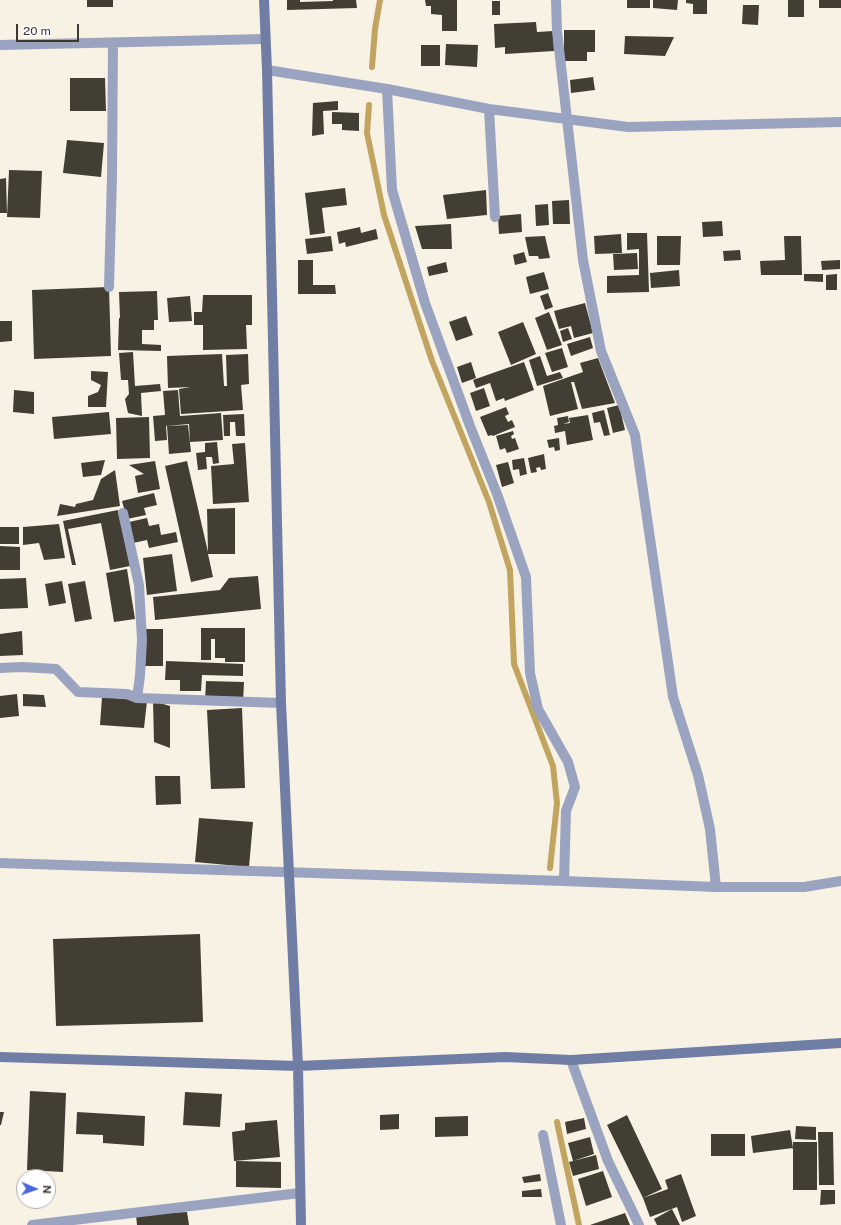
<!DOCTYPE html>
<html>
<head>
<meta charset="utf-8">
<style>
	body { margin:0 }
	#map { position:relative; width:841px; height:1225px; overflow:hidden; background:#f8f2e4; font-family:"Public Sans",sans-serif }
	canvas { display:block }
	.north { position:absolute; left:16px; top:1169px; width:40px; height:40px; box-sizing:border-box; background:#fff; border:1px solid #b1b0ae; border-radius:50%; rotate:92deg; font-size:11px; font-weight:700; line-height:16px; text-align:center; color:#3c3934 }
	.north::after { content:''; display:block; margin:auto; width:14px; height:18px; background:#4b67dc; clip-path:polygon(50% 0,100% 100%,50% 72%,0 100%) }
	.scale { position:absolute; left:16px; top:24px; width:63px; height:18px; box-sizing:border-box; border:2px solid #3c3934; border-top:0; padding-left:5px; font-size:12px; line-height:14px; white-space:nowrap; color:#3c3934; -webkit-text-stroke:3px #fff; paint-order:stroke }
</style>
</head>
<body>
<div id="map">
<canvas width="841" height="1225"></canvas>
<div class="north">N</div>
<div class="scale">20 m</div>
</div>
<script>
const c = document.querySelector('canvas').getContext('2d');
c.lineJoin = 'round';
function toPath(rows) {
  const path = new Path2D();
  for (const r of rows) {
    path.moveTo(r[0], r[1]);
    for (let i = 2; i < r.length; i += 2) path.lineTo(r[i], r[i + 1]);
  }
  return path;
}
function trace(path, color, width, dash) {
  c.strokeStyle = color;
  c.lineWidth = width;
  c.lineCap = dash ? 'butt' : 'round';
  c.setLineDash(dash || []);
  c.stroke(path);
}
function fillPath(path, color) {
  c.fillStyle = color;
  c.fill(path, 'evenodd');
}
const stream = toPath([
	[372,67,375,29,380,0],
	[369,105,367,133,384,215,432,361,489,502,510,570,514,664,553,766,557,803,550,868],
	[557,1122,579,1225]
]);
const building = toPath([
	[87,0,113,0,113,7,87,7],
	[287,0,300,0,300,2,333,1,333,0,356,0,357,8,287,10],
	[425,0,457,0,457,31,442,31,442,15,431,14,431,6,426,6],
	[627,0,650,0,650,8,627,8],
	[653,0,678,0,677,10,653,8],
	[686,0,707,0,707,14,693,14,693,4,686,3],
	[788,0,804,0,804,17,788,17],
	[819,0,841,0,841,8,819,8],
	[492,1,500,1,500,15,492,15],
	[743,5,759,5,758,25,742,24],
	[536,22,537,32,553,31,554,51,505,54,505,47,495,48,494,24],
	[564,30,595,30,595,52,587,52,587,61,564,61],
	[625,36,674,37,665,56,624,54],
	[446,44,478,45,477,67,445,65],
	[421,45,440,45,440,66,421,66],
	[593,77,595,90,571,93,570,80],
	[70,78,105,78,106,111,70,111],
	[338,101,338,110,323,111,324,134,312,136,313,103],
	[332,112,359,113,359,131,342,130,342,124,332,124],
	[67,140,104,143,101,177,63,173],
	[9,170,42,171,40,218,7,217],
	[6,178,7,213,0,213,0,179],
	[345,188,347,205,322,208,325,233,310,235,305,193],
	[486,190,487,215,447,219,443,195],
	[569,200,570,224,553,224,552,201],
	[548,204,549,225,536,226,535,205],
	[521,214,522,232,499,234,498,216],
	[722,221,723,236,703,237,702,222],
	[451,224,452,249,422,249,415,226],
	[360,227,361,233,376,229,378,239,346,247,345,242,339,244,337,232],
	[627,233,647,233,649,292,607,293,607,276,639,275,639,249,627,250],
	[621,234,622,253,595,254,594,236],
	[331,236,333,251,307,254,305,239],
	[545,236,550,258,539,259,538,256,529,256,525,237],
	[657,236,681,236,680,265,657,265],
	[784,236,801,236,802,275,761,275,760,261,785,260],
	[740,250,741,260,724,261,723,251],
	[524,252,527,262,515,265,513,255],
	[637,253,638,269,614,270,613,254],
	[298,260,313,260,313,285,335,285,336,294,298,294],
	[840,260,840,269,822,270,821,261],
	[446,262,448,272,429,276,427,267],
	[679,270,680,286,651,288,650,273],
	[544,272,549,289,530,294,526,277],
	[804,274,823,274,823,282,804,281],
	[837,274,837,290,826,290,826,275],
	[109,287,111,356,34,359,32,290],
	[157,291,158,320,154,320,154,330,142,330,142,344,161,345,161,351,118,350,119,318,120,318,119,292],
	[548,293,553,307,545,310,540,296],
	[203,295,252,295,252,325,246,325,247,349,203,350,203,325,194,325,194,312,202,312],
	[190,296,192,321,169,322,167,298],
	[585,303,593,333,574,338,571,326,559,329,554,311],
	[549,312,562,345,547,350,535,318],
	[466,316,473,335,456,341,449,322],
	[0,321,12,321,12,341,0,342],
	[523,322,536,354,511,365,498,332],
	[568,328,572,339,563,342,560,331],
	[590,337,593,348,571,356,567,344],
	[562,348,568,367,552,372,545,353],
	[133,352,135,386,160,384,161,391,141,393,142,416,128,413,125,399,129,394,128,380,121,380,119,353],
	[222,354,224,386,227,386,226,355,248,354,249,384,241,385,243,410,181,414,179,389,190,387,168,388,167,356],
	[540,356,547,376,560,372,563,378,537,386,529,360],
	[598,358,615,403,582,409,574,382,571,382,578,409,550,416,543,386,583,372,580,363],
	[471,362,476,378,462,383,457,367],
	[524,362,534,390,505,401,504,398,496,401,490,383,476,388,473,380],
	[91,371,108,372,106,407,88,407,88,396,98,392,101,385,91,380],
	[484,388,490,406,476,411,470,393],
	[14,390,34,392,34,414,13,412],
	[178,390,180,416,221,413,223,440,190,442,189,424,166,426,167,440,155,441,153,416,165,415,163,391],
	[619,405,625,430,613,433,607,408],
	[506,407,509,414,505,416,508,422,512,420,515,427,493,436,492,435,488,436,480,417],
	[604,410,610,435,604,436,600,422,594,423,592,413],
	[109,412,111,434,54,439,52,417],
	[244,414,245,436,236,436,235,422,230,422,230,436,224,436,223,415],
	[588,415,593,440,567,445,565,431,555,433,554,426,558,425,557,418,568,416,569,422,563,424,570,423,569,418],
	[149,417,150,458,117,459,116,418],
	[188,425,191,452,169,454,167,426],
	[513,431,514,434,511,436,512,439,515,438,519,449,507,453,505,448,500,450,496,436],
	[559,438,560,450,555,451,554,447,549,448,547,440],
	[217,442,219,463,213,464,212,457,206,457,207,469,198,470,196,453,205,452,205,443],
	[245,443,249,502,213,504,211,466,234,464,232,444],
	[544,454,546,469,541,470,540,467,536,468,537,472,531,473,528,458],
	[524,458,527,474,520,476,519,469,513,470,512,460],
	[105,460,101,475,83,477,81,463],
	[155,461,160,489,138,493,135,476,144,474,129,465],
	[187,461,208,552,207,509,235,508,235,554,208,554,213,577,191,582,165,466],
	[508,462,514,483,502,487,496,465],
	[115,470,120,506,57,516,60,504,75,507,76,504,93,500,101,479],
	[154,493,157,505,144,508,146,515,127,519,122,501],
	[118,510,130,566,110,570,101,523,68,529,76,565,72,565,63,521],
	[147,518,149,526,159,524,161,535,176,532,178,542,149,548,147,540,133,543,129,522],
	[59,524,65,558,44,560,39,543,23,545,23,527],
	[0,527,19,527,19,544,0,544],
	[0,546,20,547,20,570,0,570],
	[172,554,177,591,147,595,143,558],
	[127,569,135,619,114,622,106,573],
	[258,576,261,609,155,620,153,597,220,590,229,578],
	[26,578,28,608,0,609,0,579],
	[62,581,66,603,49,606,45,584],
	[85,581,92,619,75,622,68,584],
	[201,628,245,628,245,662,225,662,225,658,215,658,215,639,211,639,211,660,201,660],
	[143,629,163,629,163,666,142,666],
	[22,631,23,655,0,656,0,634],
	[166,661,243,664,243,676,202,675,201,691,180,691,180,680,165,680],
	[206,681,244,682,243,703,205,702],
	[17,694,19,716,0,718,0,696],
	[23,694,44,695,46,707,23,706],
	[102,697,147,701,144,728,100,725],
	[153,701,170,706,170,748,154,742],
	[242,708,245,788,211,789,207,710],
	[155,776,180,776,181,804,156,805],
	[199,818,253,822,249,867,195,862],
	[200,934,203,1022,56,1026,53,939],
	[30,1091,66,1093,63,1172,27,1170],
	[185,1092,222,1094,220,1127,183,1125],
	[0,1112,4,1112,1,1125,0,1125],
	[77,1112,145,1116,144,1146,103,1143,103,1135,76,1134],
	[399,1114,399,1129,380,1130,380,1115],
	[627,1115,662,1189,643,1198,668,1189,665,1180,681,1174,696,1216,682,1222,677,1207,650,1217,643,1198,607,1125],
	[468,1116,468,1136,435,1137,435,1117],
	[584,1118,586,1129,567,1134,565,1122],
	[277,1120,280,1157,234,1161,232,1132,245,1130,245,1123],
	[796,1126,816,1127,816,1140,795,1139],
	[790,1130,793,1148,753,1153,751,1136],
	[818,1132,833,1132,834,1185,819,1185],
	[711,1134,745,1134,745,1156,711,1156],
	[590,1137,594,1154,573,1161,568,1143],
	[793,1142,817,1142,817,1190,793,1190],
	[596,1155,599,1169,573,1176,569,1162],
	[236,1161,281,1162,281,1188,236,1187],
	[603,1171,612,1197,586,1206,578,1179],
	[540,1174,541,1181,524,1183,522,1177],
	[541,1189,542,1197,522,1197,522,1191],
	[821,1190,835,1190,835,1204,820,1205],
	[672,1209,680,1225,657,1225,654,1219],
	[187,1212,189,1225,137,1225,136,1215],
	[625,1213,630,1225,590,1225]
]);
const service = toPath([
	[556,0,557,31,583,260,601,351,635,435,673,697,698,775,710,829,716,887],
	[387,89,392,190,425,303,470,426,497,494,526,577,530,673,538,709,568,762,575,787,566,811,564,881],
	[0,668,23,667,56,669,78,692,127,694,137,698,281,703],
	[0,863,564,881,716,887,804,887,841,881],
	[543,1135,561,1225]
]);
const minor = toPath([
	[0,45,265,39],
	[267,70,387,89,489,109,628,127,841,122],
	[489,109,495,217],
	[109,287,112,176,113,43],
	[123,513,139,585,142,640,140,676,137,698],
	[571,1060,608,1161,639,1225],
	[32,1225,300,1193]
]);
const secondary = toPath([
	[264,0,267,70,281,703,298,1066,301,1225],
	[0,1057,298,1066,505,1057,571,1060,841,1043]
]);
trace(stream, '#c2a461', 6);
fillPath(building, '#433e34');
trace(service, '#9aa4c0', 10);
trace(minor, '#9aa4c0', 10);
trace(secondary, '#707ea6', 10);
</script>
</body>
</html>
